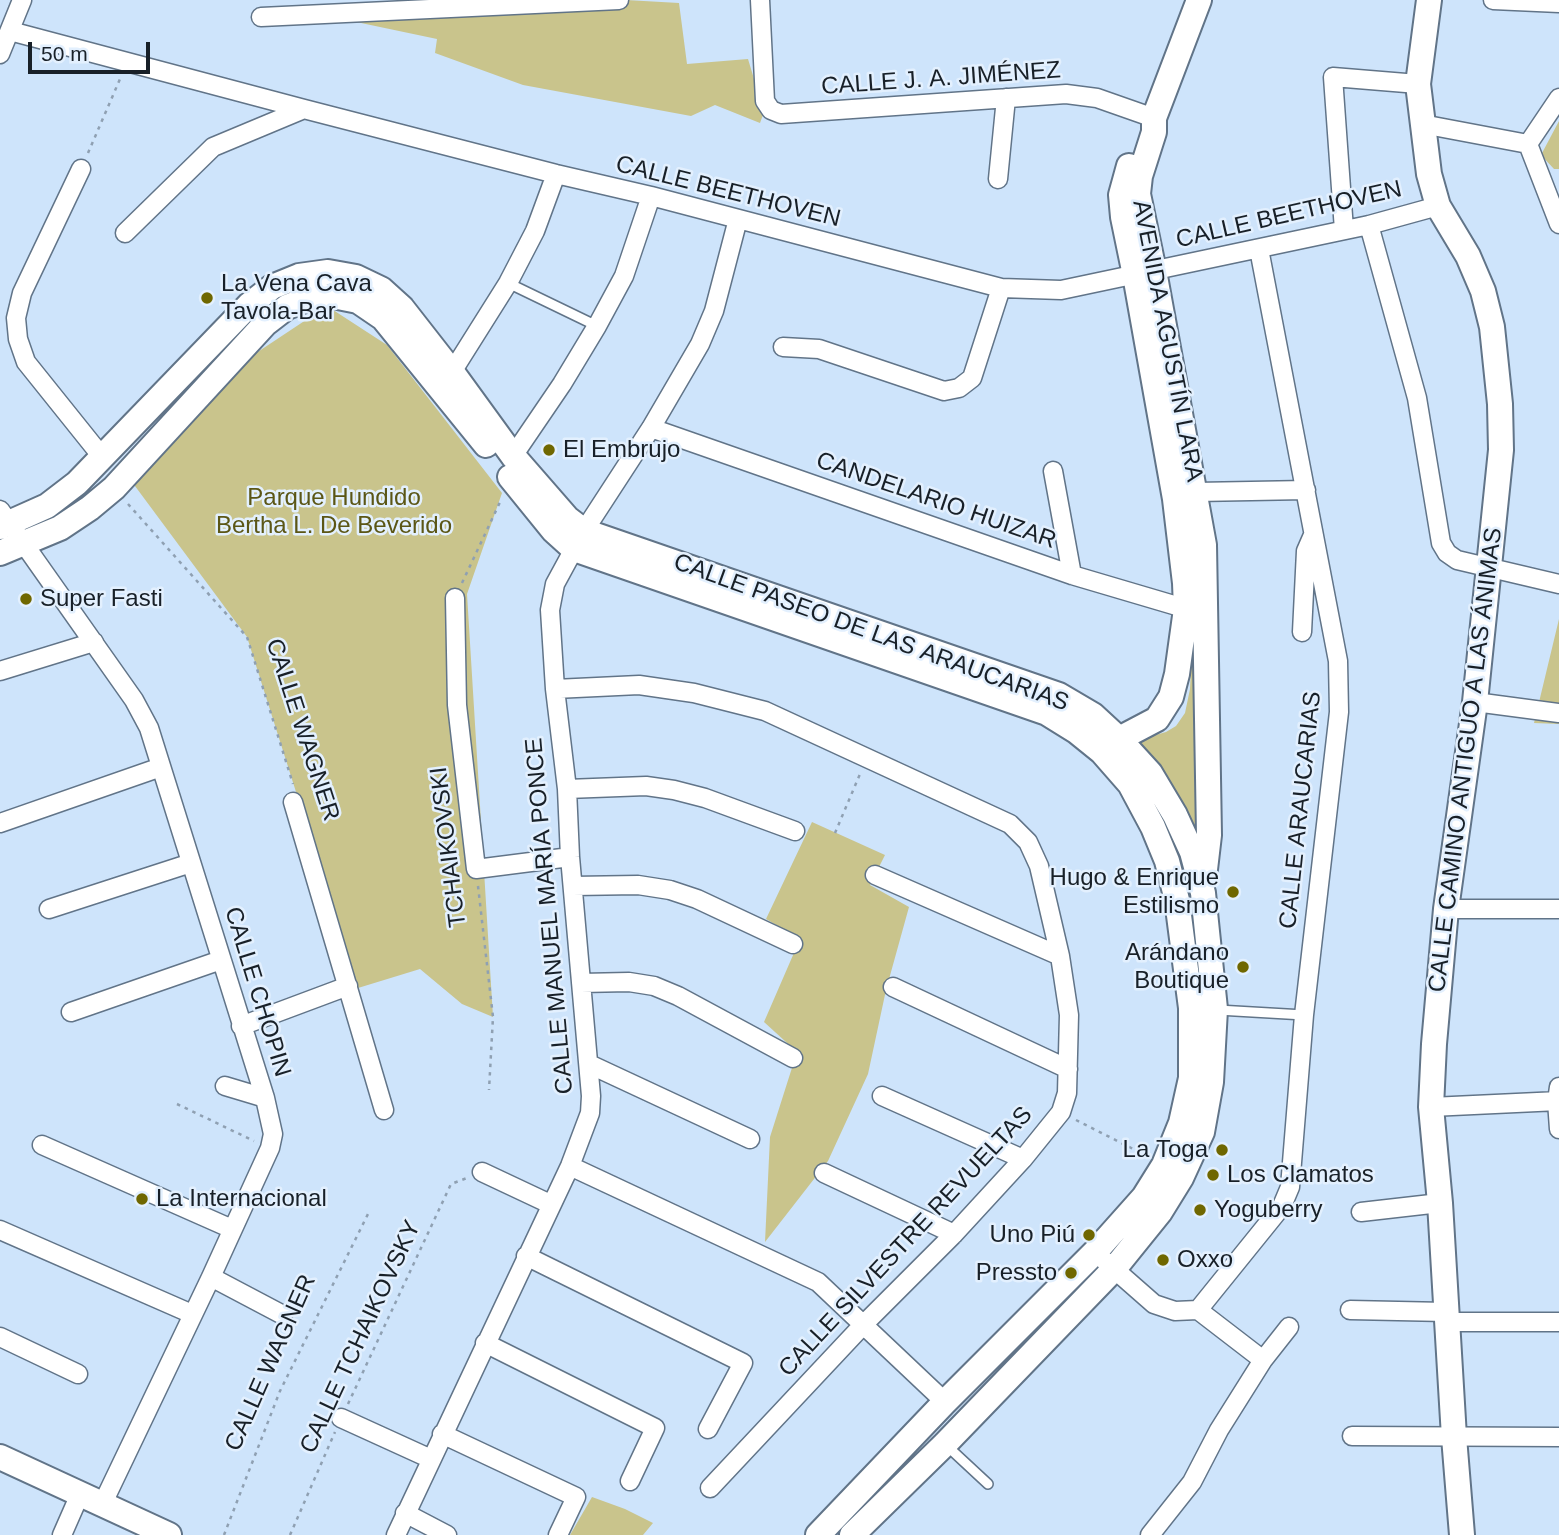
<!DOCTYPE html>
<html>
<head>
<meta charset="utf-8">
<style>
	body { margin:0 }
	#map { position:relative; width:1559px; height:1535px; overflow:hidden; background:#cee4fb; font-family:Arial,sans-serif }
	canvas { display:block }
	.scale { position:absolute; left:28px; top:42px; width:122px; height:32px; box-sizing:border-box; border:4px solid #182028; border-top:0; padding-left:9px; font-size:21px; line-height:24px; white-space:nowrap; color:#182028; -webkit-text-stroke:5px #e3f0fe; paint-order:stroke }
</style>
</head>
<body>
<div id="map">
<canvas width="1559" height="1535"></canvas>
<div class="scale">50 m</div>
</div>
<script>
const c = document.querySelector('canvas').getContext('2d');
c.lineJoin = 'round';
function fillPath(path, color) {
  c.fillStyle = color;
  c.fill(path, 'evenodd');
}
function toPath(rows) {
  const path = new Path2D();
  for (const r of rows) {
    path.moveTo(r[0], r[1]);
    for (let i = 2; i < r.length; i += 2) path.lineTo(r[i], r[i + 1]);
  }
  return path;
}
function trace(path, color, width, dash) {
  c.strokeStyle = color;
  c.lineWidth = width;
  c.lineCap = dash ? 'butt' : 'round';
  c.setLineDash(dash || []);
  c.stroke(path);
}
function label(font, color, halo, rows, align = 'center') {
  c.font = font + ' Arial,sans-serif';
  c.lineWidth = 5;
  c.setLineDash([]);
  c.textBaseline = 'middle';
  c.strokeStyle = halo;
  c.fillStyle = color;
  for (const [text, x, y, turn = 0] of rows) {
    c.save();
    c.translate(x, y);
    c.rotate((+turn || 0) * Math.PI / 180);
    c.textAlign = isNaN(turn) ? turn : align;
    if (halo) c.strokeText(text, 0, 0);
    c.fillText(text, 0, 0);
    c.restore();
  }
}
const green = toPath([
	[626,0,679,3,687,64,748,59,764,112,760,123,715,105,691,116,523,85,435,53,437,39,342,19],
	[1559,121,1559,169,1554,169,1541,155],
	[327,306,387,345,502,493,467,594,493,1017,462,1004,420,969,358,988,247,637,132,482,229,371],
	[1559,619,1559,724,1534,723],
	[1193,628,1202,629,1201,852,1138,740,1166,732,1176,726,1185,713,1190,689],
	[812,822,885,855,870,885,909,907,886,990,868,1074,828,1161,765,1242,770,1137,797,1052,764,1022,800,939,766,919],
	[592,1497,625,1509,653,1523,643,1535,570,1535]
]);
const path = toPath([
	[88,153,120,79],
	[128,504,247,637,293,784],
	[462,583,501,500],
	[835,833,860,774],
	[478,886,493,1017,489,1090],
	[177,1104,254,1141],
	[1076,1120,1145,1155],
	[348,1404,451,1184,467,1178],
	[224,1535,280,1391,368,1214],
	[290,1535,335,1432]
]);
const lane = toPath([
	[508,283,597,326],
	[1218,1010,1304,1015],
	[946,1445,988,1484]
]);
const street = toPath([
	[760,0,765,101,771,110,781,114,1066,94,1097,98,1154,118],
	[1493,0,1559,3],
	[261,17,619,0],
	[10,31,304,109,556,174,651,196,1001,288,1061,290,1369,225,1438,206],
	[0,54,22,0],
	[1422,124,1528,144],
	[1528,144,1559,224],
	[1528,144,1559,98],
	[81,169,22,293,16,318,18,339,26,362,103,458],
	[998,179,1006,98],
	[1369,225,1417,398,1441,543,1447,553,1457,560,1559,584],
	[1344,230,1333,77,1418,84],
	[125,233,213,147,304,109],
	[783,347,819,349,944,391,959,388,972,378,1001,288],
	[452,372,508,283,535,231,556,174],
	[651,428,1072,575,1194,611],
	[513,456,562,384,597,326,624,276,651,196],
	[1053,471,1072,575],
	[1196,492,1306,490],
	[0,510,134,700,149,728,265,1098,273,1134,270,1148,211,1277,102,1505],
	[584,531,651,428,700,344,714,311,738,219],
	[455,598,457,705,476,869,570,857],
	[1302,632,1306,551,1313,535],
	[0,671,94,642],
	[555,689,639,685,694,693,765,711,1010,824,1028,842,1039,866,1060,956,1069,1015,1067,1093,1061,1112,1023,1159,954,1234,863,1325,710,1488],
	[1475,702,1559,713],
	[567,789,646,786,674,790,705,798,795,831],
	[293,802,384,1110],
	[0,823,161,767],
	[875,875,1060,956],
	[573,886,638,885,670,890,697,899,793,944],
	[49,909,191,863],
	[1446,909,1559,909],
	[581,983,629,982,654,986,678,996,793,1058],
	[893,987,1068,1069],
	[71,1012,221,960],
	[241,1026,348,986],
	[589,1064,750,1139],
	[225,1086,265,1098],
	[1559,1087,1557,1101,1559,1129],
	[882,1096,1023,1159],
	[1431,1107,1559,1101],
	[42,1145,232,1229],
	[570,1166,818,1282,945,1402],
	[482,1172,550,1204],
	[824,1173,954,1234],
	[1361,1212,1440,1203],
	[0,1230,192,1314],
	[526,1256,743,1363,708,1429],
	[1105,1261,1154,1304,1175,1311,1198,1310,1263,1360],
	[211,1277,283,1315],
	[1198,1310,1282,1206,1290,1187,1304,1015,1339,712,1338,661,1259,249],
	[1350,1310,1446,1312],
	[1448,1322,1559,1322],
	[0,1337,78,1374],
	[485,1343,655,1428,630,1481],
	[341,1418,431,1459],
	[442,1434,576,1497,558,1535],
	[1352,1436,1559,1437],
	[405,1513,447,1535],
	[62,1535,80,1494],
	[396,1535,570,1166,590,1113,591,1096,570,857,567,789,555,689,550,610,555,584,574,549],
	[1150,1535,1192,1482,1219,1430,1263,1360,1289,1327]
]);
const secondary = toPath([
	[1199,0,1154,118,1154,132,1140,176,1138,194,1154,271,1204,545,1209,835,1204,878],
	[1429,0,1418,84,1429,174,1438,206,1468,256,1483,291,1492,327,1500,404,1501,450,1475,702,1446,909,1434,1044,1431,1107,1440,1203,1454,1437,1462,1535],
	[510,477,553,530,574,549,1047,713,1076,731,1102,752,1130,784,1153,827,1167,861,1177,900,1191,1008,1191,1078,1181,1123,1164,1165,1144,1197,1095,1252,945,1402,818,1535],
	[0,527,47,506,77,483,249,305,272,287,299,276,328,272,356,277,381,289,402,308,452,372,513,456,567,518,584,531,1059,695,1093,715,1119,739,1150,773,1175,815,1192,852,1203,893,1215,1009,1211,1082,1202,1132,1181,1178,1160,1212,1114,1269,945,1444,852,1535],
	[0,553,60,528,90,508,114,488,265,324,287,307,310,298,333,296,358,301,383,318,486,445],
	[1119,739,1157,719,1171,697,1177,674,1186,609,1185,583,1175,499,1135,275,1123,217,1121,195,1129,166],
	[0,1457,169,1535]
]);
const markers = [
	[207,298,7,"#6f6700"],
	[549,450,7,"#6f6700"],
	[26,599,7,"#6f6700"],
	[1233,892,7,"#6f6700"],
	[1243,967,7,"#6f6700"],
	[1222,1150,7,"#6f6700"],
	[1213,1175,7,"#6f6700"],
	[142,1199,7,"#6f6700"],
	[1200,1210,7,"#6f6700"],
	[1089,1235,7,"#6f6700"],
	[1163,1260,7,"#6f6700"],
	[1071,1273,7,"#6f6700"]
];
const streetNames = [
	["CALLE J. A. JIMÉNEZ",941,79,-4],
	["CALLE BEETHOVEN",728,192,14],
	["CALLE BEETHOVEN",1289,215,-13],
	["AVENIDA AGUSTÍN LARA",1167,341,79],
	["CANDELARIO HUIZAR",936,501,19],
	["CALLE PASEO DE LAS ARAUCARIAS",871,633,20],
	["CALLE WAGNER",302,730,72],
	["CALLE CAMINO ANTIGUO A LAS ÁNIMAS",1466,760,-83],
	["CALLE ARAUCARIAS",1301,810,-84],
	["TCHAIKOVSKI",449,847,-97],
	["CALLE MANUEL MARÍA PONCE",550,916,-95],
	["CALLE CHOPIN",257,992,73],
	["CALLE SILVESTRE REVUELTAS",906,1242,-47],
	["CALLE TCHAIKOVSKY",361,1337,-65],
	["CALLE WAGNER",271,1363,-66]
];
const poiNames = [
	["La Vena Cava",221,284],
	["Tavola-Bar",221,312],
	["El Embrujo",563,450],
	["Super Fasti",40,599],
	["Hugo & Enrique",1219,878,"right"],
	["Estilismo",1219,906,"right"],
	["Arándano",1229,953,"right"],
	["Boutique",1229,981,"right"],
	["La Toga",1208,1150,"right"],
	["Los Clamatos",1227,1175],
	["La Internacional",156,1199],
	["Yoguberry",1214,1210],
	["Uno Piú",1075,1235,"right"],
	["Oxxo",1177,1260],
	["Pressto",1057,1273,"right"]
];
const parkNames = [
	["Parque Hundido",334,498],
	["Bertha L. De Beverido",334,526]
];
fillPath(green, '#c9c48c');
trace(lane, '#617488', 12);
trace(street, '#617488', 21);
trace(secondary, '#617488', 28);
trace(path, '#8fa0b2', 2.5, [3.5, 5]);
trace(lane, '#fff', 9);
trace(street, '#fff', 18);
trace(secondary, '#fff', 24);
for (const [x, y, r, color] of markers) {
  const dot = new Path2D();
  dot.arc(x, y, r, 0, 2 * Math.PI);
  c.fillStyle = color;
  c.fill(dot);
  trace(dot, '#e3f0fe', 2.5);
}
label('24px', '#182028', '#e3f0fe', streetNames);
label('24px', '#182028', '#e3f0fe', poiNames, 'left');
label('24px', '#5b5615', '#e3f0fe', parkNames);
</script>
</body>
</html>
